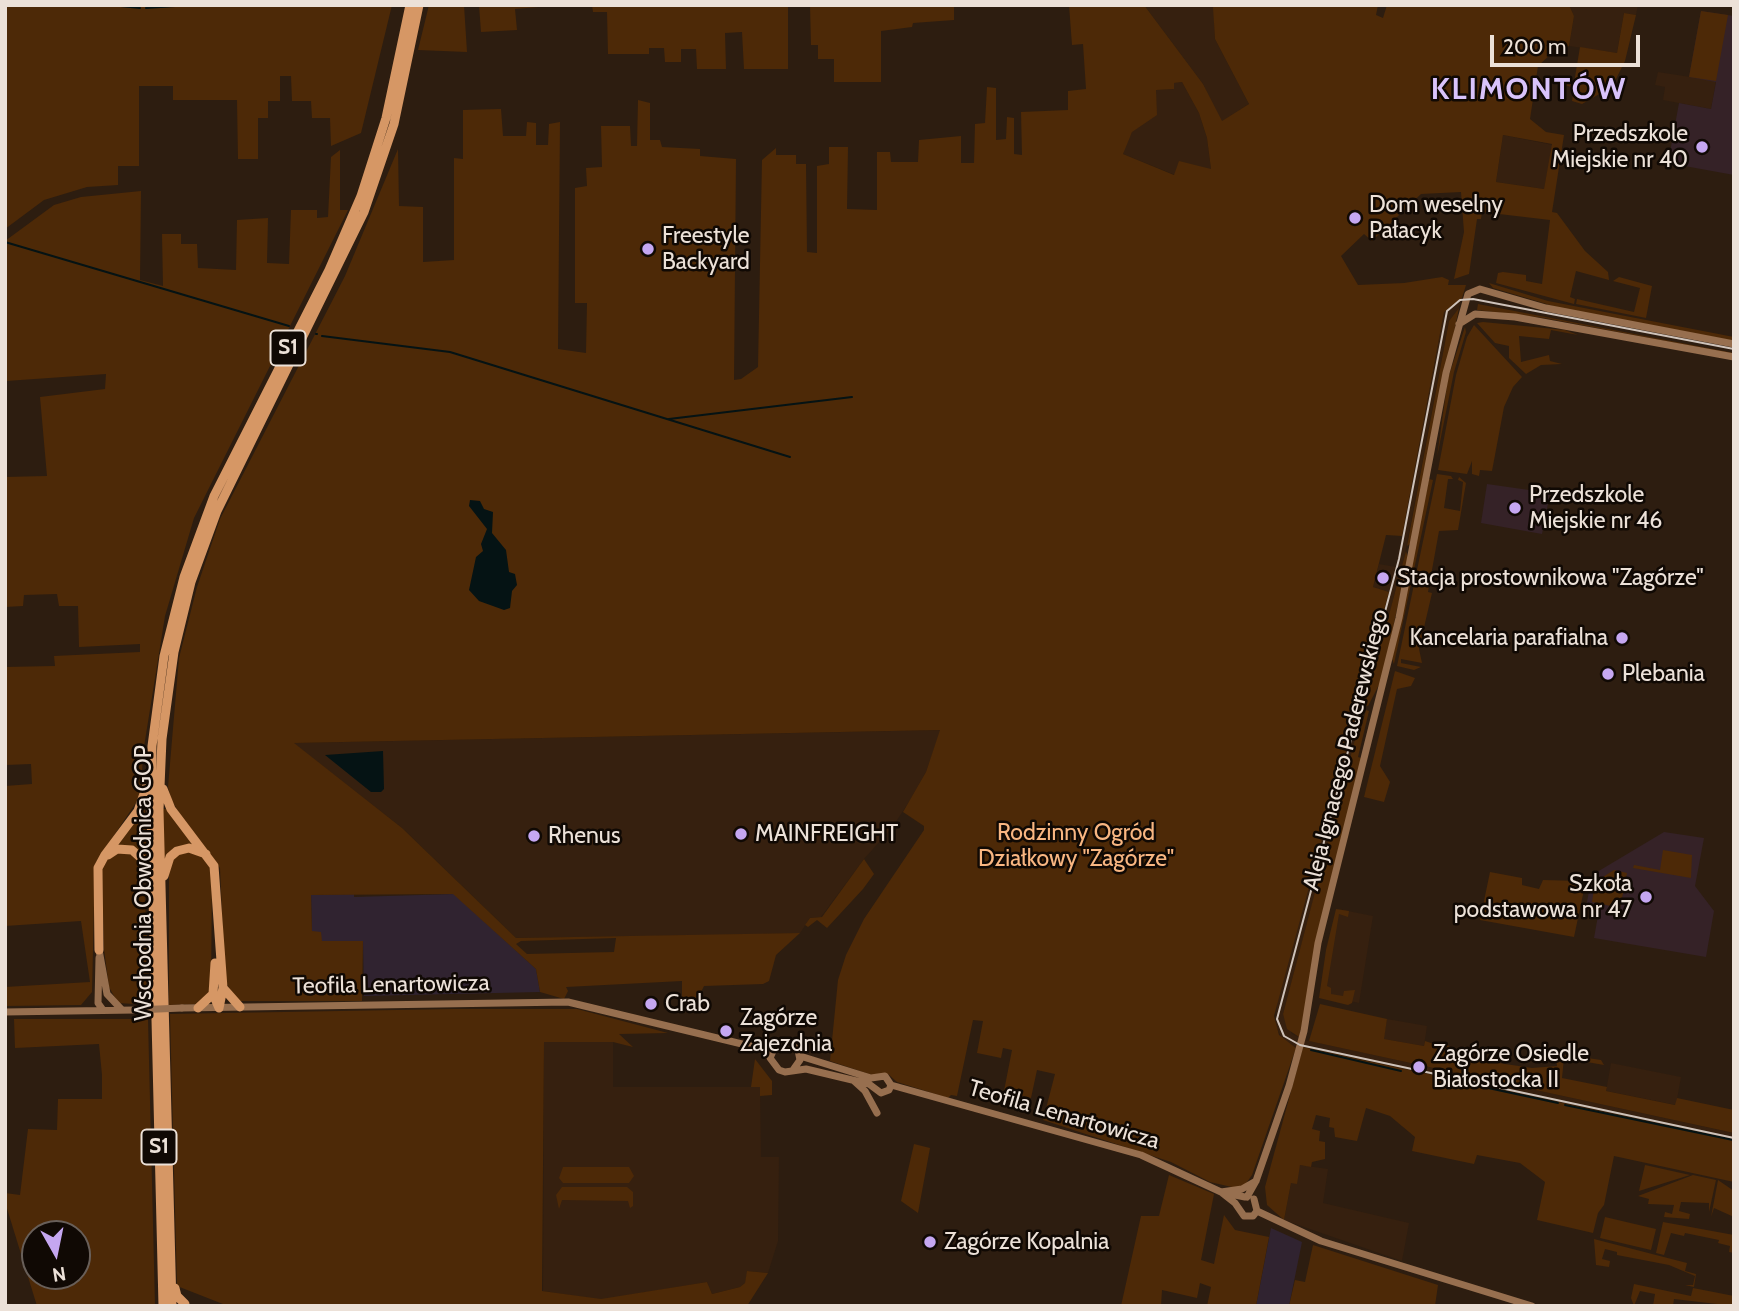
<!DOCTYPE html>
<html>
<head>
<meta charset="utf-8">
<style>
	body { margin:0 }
	#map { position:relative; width:1739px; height:1311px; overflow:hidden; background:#2d1d10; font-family:Cabin,sans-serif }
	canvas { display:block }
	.frame { position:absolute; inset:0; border:7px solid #ece1d8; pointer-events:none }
	.north { position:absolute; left:21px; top:1220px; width:70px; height:70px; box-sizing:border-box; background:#100904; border:2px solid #685f59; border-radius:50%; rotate:171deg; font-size:19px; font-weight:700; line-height:28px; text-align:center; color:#ece1d8 }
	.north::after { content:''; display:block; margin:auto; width:24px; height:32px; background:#c5a7f1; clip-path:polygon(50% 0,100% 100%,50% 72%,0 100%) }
	.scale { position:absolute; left:1490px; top:35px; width:150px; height:32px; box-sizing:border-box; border:4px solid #ece1d8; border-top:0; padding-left:9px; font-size:21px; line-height:24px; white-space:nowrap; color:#ece1d8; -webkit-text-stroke:5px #100904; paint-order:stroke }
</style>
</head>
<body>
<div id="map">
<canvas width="1739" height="1311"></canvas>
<div class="frame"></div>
<div class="north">N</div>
<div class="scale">200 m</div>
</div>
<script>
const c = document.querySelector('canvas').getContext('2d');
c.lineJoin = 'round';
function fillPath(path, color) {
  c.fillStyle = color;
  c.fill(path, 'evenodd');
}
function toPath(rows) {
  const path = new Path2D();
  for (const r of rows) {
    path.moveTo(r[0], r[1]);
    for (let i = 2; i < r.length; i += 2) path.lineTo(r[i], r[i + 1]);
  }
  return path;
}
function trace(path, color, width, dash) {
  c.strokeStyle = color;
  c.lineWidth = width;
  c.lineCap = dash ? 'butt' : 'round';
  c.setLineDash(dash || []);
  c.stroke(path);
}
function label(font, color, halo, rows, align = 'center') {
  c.font = font + ' Cabin,sans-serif';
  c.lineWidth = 5;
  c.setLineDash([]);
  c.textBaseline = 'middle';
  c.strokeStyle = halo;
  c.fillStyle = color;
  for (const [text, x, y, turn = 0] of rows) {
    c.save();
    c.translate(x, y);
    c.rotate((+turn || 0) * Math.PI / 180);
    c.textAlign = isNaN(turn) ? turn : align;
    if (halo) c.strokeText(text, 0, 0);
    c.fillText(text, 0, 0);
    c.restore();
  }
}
const commercial = toPath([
	[354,894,354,897,454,894,536,969,540,992,364,996,363,941,322,941,312,932,311,895],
	[1271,1228,1302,1242,1289,1306,1256,1306]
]);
const built = toPath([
	[1144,5,1219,5,1214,7,1215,39,1249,104,1221,122,1203,84],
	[1569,5,1638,5,1636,15,1624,13,1617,53,1569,46,1574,16],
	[1658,72,1716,81,1711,109,1663,100,1665,87,1655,85],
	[1182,82,1199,113,1207,138,1211,169,1175,175,1123,154,1125,144,1156,90,1173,89,1173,83],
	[1503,135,1553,145,1544,189,1496,182],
	[1462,298,1459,308,1449,321,1404,559,1283,1014,1292,1034,1299,1037,1296,1048,1283,1040,1276,1027,1277,999,1389,592,1373,587,1379,564,1396,567,1444,311],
	[941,730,926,772,911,799,891,829,864,859,821,917,810,918,800,933,726,935,516,938,402,828,293,743],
	[1338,909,1373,916,1359,1003,1322,995],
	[1387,1019,1427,1026,1424,1046,1383,1039],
	[1305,1040,1734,1133,1734,1140,1303,1047],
	[544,1041,613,1042,613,1087,760,1087,761,1157,779,1157,778,1241,768,1273,748,1271,745,1283,740,1287,712,1294,707,1282,601,1300,543,1291],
	[1611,1063,1681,1077,1676,1105,1606,1091],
	[1300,1165,1328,1169,1323,1203,1409,1223,1402,1261,1284,1220,1291,1183]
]);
const education = toPath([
	[1701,11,1734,16,1734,175,1668,163,1679,103,1711,109,1716,82,1689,77],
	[1487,484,1550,493,1542,534,1481,523],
	[1664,832,1704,838,1695,886,1714,911,1706,957,1594,938,1599,910,1586,907,1592,875]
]);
const green = toPath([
	[5,5,392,5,361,133,331,146,330,118,312,118,311,101,292,101,291,76,280,76,280,101,268,101,268,118,258,118,258,159,238,159,237,100,173,100,173,86,139,86,139,166,118,166,118,185,87,187,44,200,5,229],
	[429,5,464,5,467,52,418,50],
	[479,5,562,5,515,9,517,30,481,32],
	[592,5,788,5,788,69,744,69,742,32,725,33,726,69,697,69,696,49,681,49,681,62,665,62,664,48,649,48,649,54,608,54,607,12,593,12],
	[810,5,954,5,954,20,913,23,912,27,881,31,881,82,834,82,834,59,818,59,818,45,811,45],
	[1069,5,1144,5,1203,84,1222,121,1249,104,1215,39,1213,7,1219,5,1378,5,1376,15,1383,18,1387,5,1569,5,1574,16,1569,46,1552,53,1538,66,1530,119,1546,132,1564,135,1552,212,1557,213,1585,251,1608,272,1609,280,1576,271,1570,297,1575,299,1574,304,1496,283,1498,273,1503,272,1526,275,1526,281,1542,284,1550,220,1482,212,1481,219,1477,219,1469,274,1454,279,1464,232,1461,192,1421,194,1372,241,1364,234,1341,256,1358,285,1404,283,1442,277,1449,280,1448,285,1466,285,1462,298,1444,312,1402,536,1386,535,1373,587,1389,592,1274,1016,1279,1035,1296,1048,1252,1175,1245,1185,1236,1188,1210,1182,1171,1162,1043,1120,1055,1074,1037,1070,1031,1098,1004,1091,1012,1050,1003,1048,1001,1058,977,1053,983,1021,973,1020,957,1096,951,1095,948,1098,897,1082,888,1074,875,1076,830,1061,838,980,846,955,864,919,924,830,924,826,903,812,926,772,940,730,294,743,402,828,516,938,800,933,776,955,769,981,763,984,704,986,697,1000,685,1004,682,1003,682,981,566,987,568,991,564,999,540,992,536,969,453,894,311,895,312,931,321,932,322,941,363,941,362,1001,237,1001,225,981,220,868,182,818,171,799,168,787,179,658,197,587,220,519,345,276,398,149,399,206,423,207,423,262,454,260,454,158,463,159,463,110,501,109,503,136,526,136,527,122,536,123,536,145,548,145,549,124,560,122,558,349,586,353,587,303,575,303,575,188,587,186,586,168,602,167,601,126,630,126,631,146,637,146,638,100,650,103,650,140,660,140,662,147,700,149,700,156,736,159,734,380,741,379,758,367,762,160,776,148,776,155,796,155,796,164,806,164,807,252,817,253,817,166,829,164,829,147,848,147,847,209,877,210,877,152,890,152,891,162,918,162,919,140,961,136,961,163,974,163,975,124,985,123,987,87,996,88,996,140,1006,139,1007,117,1014,118,1014,154,1022,155,1021,112,1068,110,1068,91,1086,89,1083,44,1072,45],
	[1182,82,1199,113,1207,138,1211,169,1179,161,1174,175,1123,154,1132,132,1157,115,1156,90,1174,89,1174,83],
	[1503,135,1552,144,1544,189,1496,182],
	[616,938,614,952,527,954,516,944,521,941],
	[1701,11,1728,15,1716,81,1689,77],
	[1624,13,1636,15,1625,61,1615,81,1608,89,1582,104,1572,101,1574,88,1565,85,1565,82,1574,83,1580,47,1617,53],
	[340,150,340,210,348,210,194,518,165,616,143,753,141,795,95,864,92,992,81,1005,5,1006,5,987,90,982,81,921,5,926,5,786,32,784,31,764,5,765,5,667,55,666,54,656,140,652,140,644,79,647,78,606,59,606,57,594,24,595,23,606,5,607,5,477,47,476,40,397,105,389,106,374,6,381,5,241,54,205,81,197,141,191,140,280,163,286,162,234,181,234,181,244,197,244,198,268,236,270,237,220,268,218,267,263,289,264,291,210,317,210,317,218,328,217,331,157],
	[1619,277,1652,286,1646,318,1576,304,1577,299,1634,312,1640,288,1613,281],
	[1489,283,1548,301,1734,337,1734,341,1560,308,1493,288],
	[1478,304,1734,353,1734,354,1544,318,1477,310],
	[1459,308,1411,543,1407,546,1449,321],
	[1483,322,1565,330,1578,335,1551,330,1549,339,1519,336,1521,362,1549,355,1550,361,1562,364,1541,365,1526,374,1509,358,1509,346,1495,343,1477,323],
	[1474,325,1522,377,1513,387,1504,407,1492,471,1480,470,1479,476,1472,474,1472,461,1467,474,1438,470,1456,375,1467,337],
	[1465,327,1466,332,1454,372,1437,457,1448,378],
	[1437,474,1451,476,1453,479,1448,479,1444,508,1460,511,1463,482,1458,480,1459,477,1466,483,1458,530,1439,531,1428,592,1432,593,1419,649,1422,663,1401,659,1401,663,1421,667,1414,670,1397,666],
	[1429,479,1433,480,1394,664,1392,659],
	[1406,551,1408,558,1382,679,1368,706,1365,705],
	[1395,671,1415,678,1411,686,1397,689,1380,766,1390,782,1384,802,1364,797],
	[1366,710,1369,711,1358,757,1361,758,1299,1037,1287,1029,1283,1014,1356,736,1359,737],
	[163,809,168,809,198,847,191,846,164,866],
	[141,810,145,810,147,863,143,855,113,848],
	[1663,850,1692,855,1691,878,1633,868,1634,865,1660,870],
	[124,851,138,858,143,867,151,1005,118,1003,109,987,104,949,102,869,106,860,116,852],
	[187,851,204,856,212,872,211,991,200,1004,169,1005,169,863,174,856],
	[864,859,874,874,863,889,827,928,817,920,808,927,805,925,810,918,822,917],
	[1614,870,1627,873,1620,908,1592,902,1595,882],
	[1490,872,1522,878,1522,885,1539,889,1543,880,1580,881,1585,885,1574,937,1480,920],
	[1336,909,1349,911,1348,917,1339,914,1327,986,1331,988,1331,994,1343,996,1344,991,1355,990,1352,1003,1348,1005,1319,998,1326,950],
	[1320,1004,1387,1019,1384,1039,1424,1046,1425,1041,1443,1047,1444,1042,1460,1055,1472,1059,1532,1068,1557,1066,1556,1058,1567,1055,1601,1060,1604,1065,1564,1058,1562,1078,1607,1087,1606,1091,1675,1105,1677,1098,1734,1110,1734,1133,1309,1041],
	[453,1009,577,1009,668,1033,619,1034,633,1047,613,1042,544,1042,542,1291,601,1299,707,1282,712,1294,740,1287,745,1283,747,1271,768,1273,747,1306,228,1306,177,1286,170,1014],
	[14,1019,148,1019,155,1306,37,1306,5,1202,5,1193,20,1195,28,1129,57,1130,58,1099,102,1099,102,1075,99,1044,15,1048],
	[35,1234,77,1234,77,1276,35,1276],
	[1303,1047,1734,1140,1734,1182,1614,1156,1604,1205,1598,1213,1593,1233,1537,1220,1545,1182,1520,1163,1477,1155,1474,1164,1412,1151,1415,1137,1390,1116,1366,1108,1357,1141,1335,1137,1334,1128,1329,1127,1330,1118,1316,1115,1312,1129,1320,1131,1319,1141,1325,1142,1325,1159,1312,1162,1311,1167,1300,1165,1297,1184,1291,1183,1284,1220,1267,1205,1265,1187],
	[755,1059,772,1081,772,1095,760,1096,760,1087,751,1087],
	[914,1144,930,1148,918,1213,901,1201],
	[1645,1165,1690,1175,1639,1191],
	[563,1167,629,1167,634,1176,629,1183,563,1183,559,1178],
	[1169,1175,1214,1194,1201,1260,1214,1264,1224,1215,1235,1230,1269,1237,1256,1306,1207,1306,1211,1287,1200,1283,1197,1298,1162,1290,1161,1306,1121,1306,1141,1216,1159,1216],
	[1693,1175,1716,1180,1709,1212,1709,1203,1681,1202,1679,1211,1690,1214,1689,1219,1664,1217,1665,1212,1672,1214,1674,1205,1648,1204,1649,1199,1638,1196],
	[1718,1180,1734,1191,1734,1217,1714,1208,1711,1217],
	[562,1187,627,1187,633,1192,633,1206,630,1208,628,1201,562,1200,559,1209,556,1195],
	[1605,1217,1656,1229,1651,1250,1600,1238],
	[1663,1222,1734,1235,1734,1253,1729,1252,1730,1246,1718,1243,1719,1240,1685,1233,1684,1236,1671,1233,1664,1255,1656,1253],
	[1594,1239,1687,1263,1685,1271,1696,1274,1694,1287,1685,1285,1693,1285,1695,1276,1669,1265,1617,1255,1617,1252,1605,1249,1602,1259,1610,1261,1609,1267,1596,1265],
	[1313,1245,1438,1285,1435,1306,1289,1306,1295,1280,1305,1282],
	[1634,1284,1691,1296,1693,1288,1734,1296,1734,1306,1674,1299,1673,1306,1653,1306,1655,1294,1640,1291,1634,1306,1631,1298]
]);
const water = toPath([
	[470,500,480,501,484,509,493,512,492,533,506,550,509,572,515,574,517,585,512,591,510,608,504,610,479,601,469,590,476,557,483,551,481,544,487,529,469,506],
	[383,751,384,789,381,792,371,792,325,755]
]);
const stream = toPath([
	[111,5,140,8],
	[146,8,190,5],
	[5,242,289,326],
	[316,334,317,334],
	[322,336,450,352,790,457],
	[669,419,852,397],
	[1311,1050,1401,1071],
	[1437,1077,1558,1103],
	[1565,1105,1733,1140]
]);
const secondary = toPath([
	[1459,324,1475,314,1515,317,1734,357],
	[99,950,107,994,122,1010],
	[99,958,98,1003,103,1010],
	[182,1008,568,1002,771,1051],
	[5,1012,135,1010],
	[800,1056,871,1078,885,1076,891,1085],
	[793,1070,800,1060,798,1050,788,1042,776,1044,770,1058,779,1070,785,1072,806,1069,869,1084,881,1093,889,1090,891,1085],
	[854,1081,865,1091,877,1113],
	[891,1085,1141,1155,1221,1192,1235,1203,1244,1216,1253,1216,1257,1211],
	[1221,1192,1242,1189,1256,1181],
	[1225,1193,1245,1197],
	[1247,1197,1256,1181,1289,1086,1304,1031,1318,943,1399,618,1446,373,1468,294,1480,289,1546,308,1734,344],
	[1254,1199,1257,1211],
	[1257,1211,1321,1241,1532,1306]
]);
const highway = toPath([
	[163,789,171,809,214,866,223,988,219,1008],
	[108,855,117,849,132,850,142,859,149,874],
	[164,876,170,857,177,851,189,848,206,854],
	[99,950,98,868,105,855,138,811,147,785],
	[215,963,213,994,219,1008],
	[224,989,240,1007],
	[198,1008,213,994],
	[175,1288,177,1296,185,1304],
	[163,1306,151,815,152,746,164,656,184,577,214,496,329,270,361,196,386,118,410,5],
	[172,1306,159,810,162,739,174,652,191,582,217,511,364,212,394,124,419,5]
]);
const tram = toPath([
	[1734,349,1473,299,1460,300,1447,311,1399,559,1277,1019,1284,1036,1300,1045,1734,1138]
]);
const secondaryBridge = toPath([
	[135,1010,182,1008]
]);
const markers = [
	[1702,147,7,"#c5a7f1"],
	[1355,218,7,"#c5a7f1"],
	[648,249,7,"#c5a7f1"],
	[1515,508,7,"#c5a7f1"],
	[1383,578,7,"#c5a7f1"],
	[1622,638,7,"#c5a7f1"],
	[1608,674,7,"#c5a7f1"],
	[741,834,7,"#c5a7f1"],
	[534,836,7,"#c5a7f1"],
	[1646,897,7,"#c5a7f1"],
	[651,1004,7,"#c5a7f1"],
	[726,1031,7,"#c5a7f1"],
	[1419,1067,7,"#c5a7f1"],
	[930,1242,7,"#c5a7f1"]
];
const shields = [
	[288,348,35],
	[159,1147,35]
];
const shieldNames = [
	["S1",288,348],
	["S1",159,1147]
];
const poiNames = [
	["Przedszkole",1688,134,"right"],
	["Miejskie nr 40",1688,160,"right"],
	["Dom weselny",1369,205],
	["Pałacyk",1369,231],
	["Freestyle",662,236],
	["Backyard",662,262],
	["Przedszkole",1529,495],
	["Miejskie nr 46",1529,521],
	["Stacja prostownikowa \"Zagórze\"",1397,578],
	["Kancelaria parafialna",1608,638,"right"],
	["Plebania",1622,674],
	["MAINFREIGHT",755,834],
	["Rhenus",548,836],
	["Szkoła",1632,884,"right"],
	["podstawowa nr 47",1632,910,"right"],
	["Crab",665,1004],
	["Zagórze",740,1018],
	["Zajezdnia",740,1044],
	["Zagórze Osiedle",1433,1054],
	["Białostocka II",1433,1080],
	["Zagórze Kopalnia",944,1242]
];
const streetNames = [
	["Aleja Ignacego Paderewskiego",1346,750,-76],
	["Wschodnia Obwodnica GOP",144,883,-90],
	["Teofila Lenartowicza",391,985,-1],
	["Teofila Lenartowicza",1064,1115,16]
];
const parkNames = [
	["Rodzinny Ogród",1076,833],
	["Działkowy \"Zagórze\"",1076,859]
];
const districtNames = [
	["KLIMONTÓW",1529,90]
];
fillPath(commercial, '#302330');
fillPath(built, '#36200f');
fillPath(education, '#352227');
fillPath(green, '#4d2907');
fillPath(water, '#051314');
trace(stream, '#051314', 2);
trace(secondary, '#976f4f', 7);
trace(highway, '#d69765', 9);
trace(tram, '#cec2b9', 2);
trace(secondaryBridge, '#976f4f', 7);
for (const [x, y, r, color] of markers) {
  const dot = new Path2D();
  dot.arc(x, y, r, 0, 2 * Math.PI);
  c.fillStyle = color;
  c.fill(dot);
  trace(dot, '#100904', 2.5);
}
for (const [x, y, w] of shields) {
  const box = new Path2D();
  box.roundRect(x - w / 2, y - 17.5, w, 35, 5);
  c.fillStyle = '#100904';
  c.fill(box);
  trace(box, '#ece1d8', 2);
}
label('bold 21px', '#ece1d8', null, shieldNames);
label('23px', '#ece1d8', '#100904', poiNames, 'left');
label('23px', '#ece1d8', '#100904', streetNames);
label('23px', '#f9b681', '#100904', parkNames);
c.letterSpacing = '2px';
label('bold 30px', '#d9c3fb', '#100904', districtNames);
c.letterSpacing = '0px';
</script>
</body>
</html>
